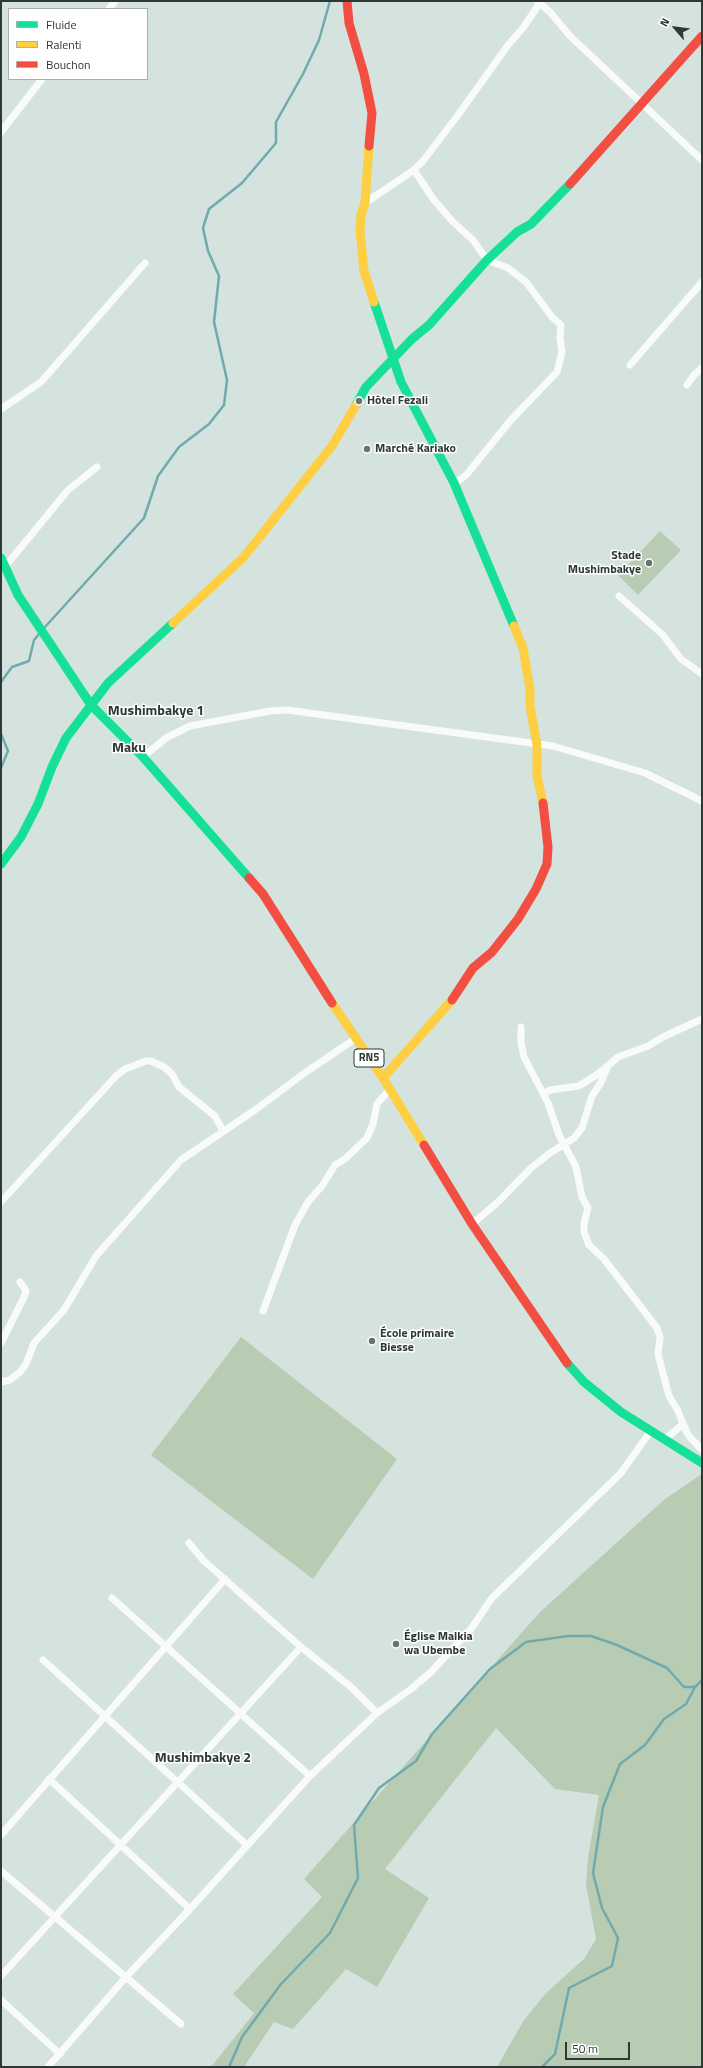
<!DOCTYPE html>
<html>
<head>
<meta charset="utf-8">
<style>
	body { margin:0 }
	#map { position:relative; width:703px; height:2068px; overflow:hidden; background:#d5e3de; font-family:"Titillium Web",sans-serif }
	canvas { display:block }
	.frame { position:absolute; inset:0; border:2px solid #2e3835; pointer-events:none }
	.legend { position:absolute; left:8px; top:8px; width:140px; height:72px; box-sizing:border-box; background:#fff; border:1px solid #abafae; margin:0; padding:5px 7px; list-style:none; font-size:12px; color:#2e3835 }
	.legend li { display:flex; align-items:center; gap:8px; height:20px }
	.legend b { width:20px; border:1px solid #abafae }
	.north { position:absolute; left:655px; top:8px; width:40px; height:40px; -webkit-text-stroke:3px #fff; paint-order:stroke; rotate:298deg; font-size:11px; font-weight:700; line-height:16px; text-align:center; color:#2e3835 }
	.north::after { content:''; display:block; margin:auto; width:14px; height:18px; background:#2e3835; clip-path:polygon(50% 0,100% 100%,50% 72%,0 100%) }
	.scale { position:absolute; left:565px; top:2042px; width:65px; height:18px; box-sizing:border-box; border:2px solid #2e3835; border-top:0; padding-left:5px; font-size:12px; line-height:14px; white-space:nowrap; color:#2e3835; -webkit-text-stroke:3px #fff; paint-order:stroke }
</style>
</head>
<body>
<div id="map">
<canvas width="703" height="2068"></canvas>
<div class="frame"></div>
<ul class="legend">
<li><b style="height:5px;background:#16e098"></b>Fluide</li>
<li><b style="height:5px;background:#ffcf43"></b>Ralenti</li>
<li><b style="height:5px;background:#f24e42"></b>Bouchon</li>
</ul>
<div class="north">N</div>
<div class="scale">50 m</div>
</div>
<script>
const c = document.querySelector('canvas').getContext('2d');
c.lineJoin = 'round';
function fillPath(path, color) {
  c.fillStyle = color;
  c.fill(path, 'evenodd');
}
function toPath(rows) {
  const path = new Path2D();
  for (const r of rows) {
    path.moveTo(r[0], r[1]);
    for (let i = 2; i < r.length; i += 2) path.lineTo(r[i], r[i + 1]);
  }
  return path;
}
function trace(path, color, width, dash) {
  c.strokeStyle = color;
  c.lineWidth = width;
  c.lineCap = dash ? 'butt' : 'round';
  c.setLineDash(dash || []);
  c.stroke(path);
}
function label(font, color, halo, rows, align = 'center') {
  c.font = font + ' "Titillium Web",sans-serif';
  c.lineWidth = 3;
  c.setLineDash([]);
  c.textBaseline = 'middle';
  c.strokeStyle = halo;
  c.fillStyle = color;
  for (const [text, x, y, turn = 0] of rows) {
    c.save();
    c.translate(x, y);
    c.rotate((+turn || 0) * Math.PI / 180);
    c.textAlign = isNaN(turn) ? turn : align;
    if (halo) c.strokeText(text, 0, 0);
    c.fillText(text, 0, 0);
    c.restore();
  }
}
const green = toPath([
	[660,531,681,550,638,595,618,575],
	[241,1337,397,1459,313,1579,151,1455],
	[702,1474,702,2067,497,2067,524,2020,546,1993,584,1959,596,1939,586,1885,588,1858,599,1795,555,1789,496,1728,385,1869,429,1898,377,1987,346,1969,293,2029,274,2022,244,2067,211,2067,254,2013,233,1994,322,1897,304,1879,540,1612,665,1499]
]);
const stream = toPath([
	[45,627,144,518,158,476,179,447,209,424,224,405,227,380,214,322,219,276,208,251,203,228,209,209,242,183,276,143,276,122,303,74,319,40,330,1],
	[1,682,12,667,29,661,34,640,39,634],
	[1,734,8,751,1,768],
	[229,2067,242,2037,281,1984,330,1933,358,1878,354,1825,379,1788,416,1761,432,1734,490,1669,526,1642,568,1636,591,1636,617,1645,667,1668,684,1687,695,1687],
	[542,2067,555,2054,569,1988,612,1966,618,1938,602,1908,593,1873,603,1807,620,1764,645,1745,664,1719,686,1704,695,1687,702,1680]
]);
const street = toPath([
	[537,1,550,12,570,36,702,160],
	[109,9,115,1],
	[1,132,42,79],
	[414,170,434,200,453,222,473,240,487,260,508,268,526,282,552,317,561,325,560,338,562,352,557,372,510,421,467,474,461,479,454,483],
	[365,203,414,170,423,161,458,115,508,45,523,28,541,1],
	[630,365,702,282],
	[687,385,694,375,702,368],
	[1,409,41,382,145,263],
	[4,568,68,490,97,467],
	[619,596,663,635,681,659,702,674],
	[143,757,166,738,190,726,270,711,287,710,553,746,645,773,702,801],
	[521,1027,521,1043,524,1057,548,1103,559,1135,576,1167,582,1197,588,1208,584,1223,584,1232,589,1245,604,1259,657,1328,660,1337,658,1354,669,1396,677,1409,688,1435,702,1450],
	[544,1094,550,1090,579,1086,598,1074,618,1057,648,1046,663,1037,702,1019],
	[1,1202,116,1076,125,1069,146,1061,151,1061,164,1067,172,1074,179,1087,215,1116,223,1131],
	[472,1224,498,1202,531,1168,550,1153,574,1138,582,1128,592,1096,600,1084,607,1068],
	[263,1311,295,1225,308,1202,322,1186,335,1165,345,1159,367,1138,373,1124,377,1104,390,1089],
	[1,1343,24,1297,26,1291,20,1282],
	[1,1382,10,1380,20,1372,26,1364,34,1343,64,1310,96,1256,181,1160,255,1110,306,1072,355,1039],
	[664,1440,683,1424],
	[189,1543,204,1561,301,1647,351,1687,377,1713],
	[112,1598,310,1776],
	[43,1660,247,1845],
	[49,1779,190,1909],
	[1,1835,225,1579],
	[1,1871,181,2024],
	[1,1976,301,1647],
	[1,2000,60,2054],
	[48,2067,126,1977,190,1909,310,1776,377,1713,411,1689,431,1672,471,1629,492,1598,621,1473,650,1432]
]);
const fast = toPath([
	[374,302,401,382,454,483,514,626],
	[356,405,366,387,412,339,429,325,487,260,517,232,531,224,570,184],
	[1,558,18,595,91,705,143,757,249,878],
	[1,864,21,837,38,804,52,767,66,738,108,683,173,623],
	[567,1363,584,1382,621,1412,702,1463]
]);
const slow = toPath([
	[369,146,365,203,361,215,360,231,364,271,374,302],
	[173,623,243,558,332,446,356,405],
	[514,626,523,648,530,689,530,706,537,745,537,776,543,803],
	[332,1003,383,1078,424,1145],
	[383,1078,452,1000]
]);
const jam = toPath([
	[347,1,349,23,364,74,372,113,369,146],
	[570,184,702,36],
	[249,878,263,894,332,1003],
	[452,1000,473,968,492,952,518,919,536,889,547,864,548,847,543,803],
	[424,1145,472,1224,567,1363]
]);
const markers = [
	[359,401,4,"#687470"],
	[367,449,4,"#687470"],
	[649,563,4,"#687470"],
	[372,1341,4,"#687470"],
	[396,1644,4,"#687470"]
];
const shields = [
	[369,1058,30]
];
const shieldNames = [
	["RN5",369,1058]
];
const poiNames = [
	["Hôtel Fezali",367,401],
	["Marché Kariako",375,449],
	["Stade",641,556,"right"],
	["Mushimbakye",641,570,"right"],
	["École primaire",380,1334],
	["Biesse",380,1348],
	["Église Malkia",404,1637],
	["wa Ubembe",404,1651]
];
const quarterNames = [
	["Mushimbakye 1",156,712],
	["Maku",129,749],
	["Mushimbakye 2",203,1759]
];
fillPath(green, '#b7ccb3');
trace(stream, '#70aaaf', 2.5);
trace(street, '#f9fbfa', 7);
trace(fast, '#16e098', 9);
trace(slow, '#ffcf43', 9);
trace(jam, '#f24e42', 9);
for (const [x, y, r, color] of markers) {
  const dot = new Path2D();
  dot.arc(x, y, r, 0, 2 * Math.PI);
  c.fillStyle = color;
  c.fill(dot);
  trace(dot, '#fff', 1.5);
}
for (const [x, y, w] of shields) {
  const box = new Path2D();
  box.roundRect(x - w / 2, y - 9, w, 18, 3);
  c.fillStyle = '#fff';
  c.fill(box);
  trace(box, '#2e3835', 1);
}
label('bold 11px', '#2e3835', null, shieldNames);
label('bold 12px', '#2e3835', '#fff', poiNames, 'left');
label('bold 14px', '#2e3835', '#fff', quarterNames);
</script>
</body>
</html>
